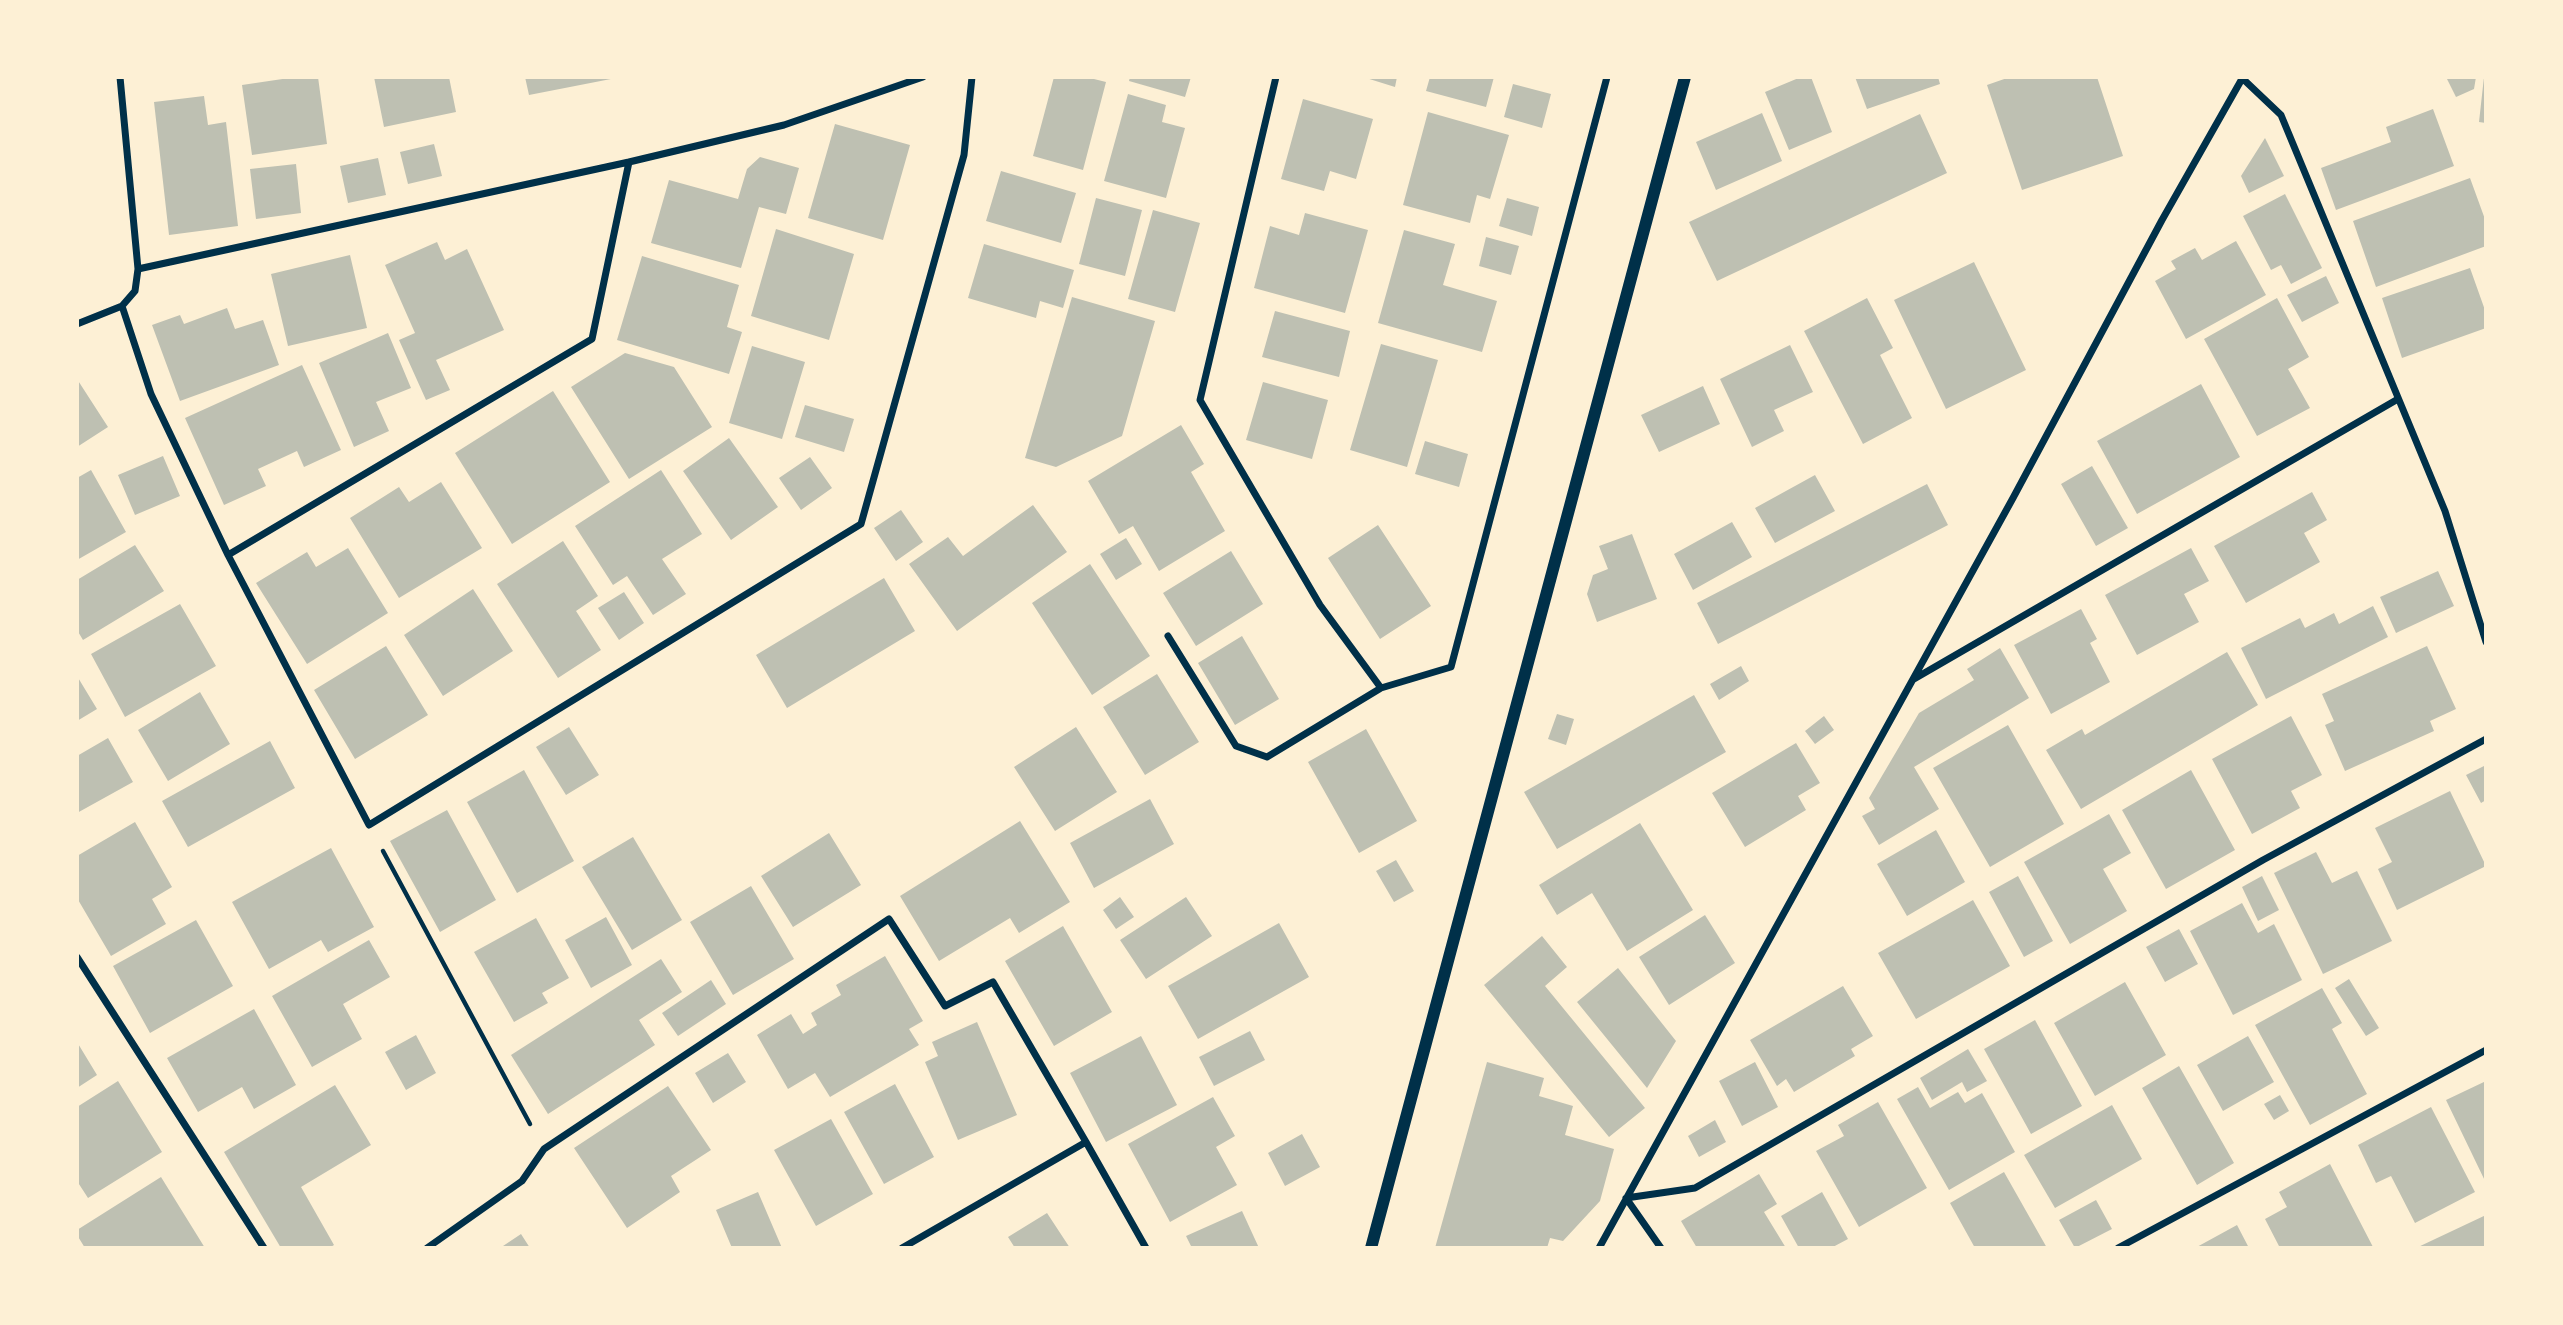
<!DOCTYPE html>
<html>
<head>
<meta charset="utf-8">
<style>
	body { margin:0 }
	#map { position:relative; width:2563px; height:1325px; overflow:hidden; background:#fdf0d5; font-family:"Source Sans 3",sans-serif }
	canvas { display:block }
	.frame { position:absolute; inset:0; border:79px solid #fdf0d5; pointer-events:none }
</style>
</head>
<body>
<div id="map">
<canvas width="2563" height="1325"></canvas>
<div class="frame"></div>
</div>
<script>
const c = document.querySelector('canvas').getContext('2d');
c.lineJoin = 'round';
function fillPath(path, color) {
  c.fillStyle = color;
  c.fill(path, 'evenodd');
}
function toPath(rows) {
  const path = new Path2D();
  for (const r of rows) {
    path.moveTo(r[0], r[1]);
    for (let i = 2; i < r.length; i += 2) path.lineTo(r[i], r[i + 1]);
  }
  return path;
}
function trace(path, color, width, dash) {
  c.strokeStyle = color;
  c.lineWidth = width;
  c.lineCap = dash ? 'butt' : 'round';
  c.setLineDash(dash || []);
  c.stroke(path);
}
const building = toPath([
	[296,77,318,77,327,144,252,155,242,85],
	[374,77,449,77,456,112,384,127],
	[525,77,616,77,616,78,529,95],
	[1054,77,1086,77,1106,82,1083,170,1033,156],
	[1130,77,1191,77,1185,97,1129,81],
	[1363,77,1397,77,1395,87],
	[1430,77,1494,77,1486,107,1426,91],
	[1801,77,1811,77,1832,132,1789,150,1765,92],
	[1855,77,1938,77,1940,84,1867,109],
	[2010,77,2097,77,2123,156,2022,190,1987,85],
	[2446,77,2476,77,2474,89,2456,97],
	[2484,77,2486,77,2486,123,2479,122],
	[1513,84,1551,94,1542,128,1504,117],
	[1128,94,1166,105,1162,122,1185,128,1166,198,1104,181],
	[204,96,208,125,226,122,238,226,169,235,154,102],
	[1303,99,1373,119,1356,179,1330,171,1324,191,1281,179],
	[2433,109,2454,166,2336,210,2321,168,2391,142,2386,127],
	[1428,112,1509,135,1490,199,1477,195,1470,223,1403,205],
	[1762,113,1782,161,1716,190,1696,142],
	[1920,114,1947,173,1717,281,1689,222],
	[835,124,910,145,883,240,808,218],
	[2265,138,2284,176,2249,193,2241,176],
	[434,144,442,176,408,184,400,152],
	[760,157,799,168,786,214,759,207,741,268,651,243,669,180,738,199,747,169],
	[378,158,386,195,348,203,340,166],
	[296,164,301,213,256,219,250,169],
	[1001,171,1076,193,1061,243,986,221],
	[2470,178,2486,222,2486,246,2376,287,2353,221],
	[2285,194,2322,268,2291,284,2281,265,2271,270,2243,216],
	[1096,198,1142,210,1125,276,1079,264],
	[1507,198,1539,207,1532,236,1499,226],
	[1153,210,1200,223,1175,312,1128,299],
	[1305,213,1368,230,1345,313,1254,288,1270,226,1299,235],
	[776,229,854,254,829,340,751,316],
	[1404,230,1455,244,1443,285,1497,301,1482,352,1378,323],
	[1486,237,1519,246,1511,275,1479,266],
	[2236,241,2266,295,2186,339,2155,281,2176,269,2171,261,2195,248,2202,260],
	[437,242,445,260,467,249,504,330,436,360,450,390,426,400,399,340,415,333,385,265],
	[984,244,1074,270,1063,308,1040,301,1036,318,968,298],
	[350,255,367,328,288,346,271,274],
	[642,256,739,285,727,327,742,332,729,374,617,340],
	[1974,262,2026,370,1946,409,1894,300],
	[2470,268,2486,313,2486,328,2402,358,2382,298],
	[2326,276,2339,303,2302,322,2287,295],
	[1072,297,1155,321,1122,436,1056,467,1025,458],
	[1867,298,1893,348,1880,355,1912,418,1863,444,1804,331],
	[2277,298,2309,357,2288,369,2310,408,2257,436,2204,339],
	[227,308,235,329,263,320,279,365,180,401,152,325,180,315,184,324],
	[1275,311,1350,331,1339,377,1262,357],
	[388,333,411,388,376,402,389,431,354,447,319,363],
	[1381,344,1438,360,1407,467,1350,450],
	[1790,345,1813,392,1774,410,1784,431,1752,447,1720,379],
	[752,346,805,362,782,439,729,423],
	[625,353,674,367,712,427,629,479,571,387],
	[302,365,341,450,304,467,297,451,258,469,266,486,224,505,185,418],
	[77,379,108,427,77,447],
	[1263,382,1328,400,1312,459,1246,440],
	[2201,384,2240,457,2137,514,2097,441],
	[1703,386,1720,424,1659,452,1641,415],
	[553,391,610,482,512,544,455,453],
	[805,405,854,419,844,452,795,437],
	[1181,425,1204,464,1191,472,1225,531,1159,571,1133,526,1119,534,1088,481],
	[729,438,778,507,731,540,683,471],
	[1425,441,1468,454,1459,487,1415,474],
	[163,456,180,496,135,515,118,475],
	[810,457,832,488,801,510,779,478],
	[2092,466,2128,528,2096,546,2061,484],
	[91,470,126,532,77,560,77,478],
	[661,470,702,534,662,559,686,594,653,615,627,576,613,585,575,526],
	[1815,475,1835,511,1775,543,1755,508],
	[441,482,482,548,399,598,350,518,399,487,409,502],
	[1927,484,1948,525,1718,644,1697,603],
	[2312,492,2327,520,2304,533,2320,562,2246,603,2214,546],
	[1033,505,1067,552,957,631,909,564,948,537,963,556],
	[901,510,923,542,896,561,874,528],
	[1732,522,1752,557,1693,590,1674,554],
	[1378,525,1431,606,1380,639,1328,558],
	[1632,534,1657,599,1597,622,1587,594,1593,575,1608,569,1599,546],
	[1126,538,1142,564,1116,580,1100,554],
	[563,541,598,596,576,611,601,650,558,678,497,584],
	[135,545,164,591,83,640,77,630,77,580],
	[348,548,388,613,307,664,256,583,307,552,316,567],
	[2191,548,2209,581,2184,594,2199,622,2137,655,2105,595],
	[1231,551,1263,604,1196,646,1163,593],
	[1090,564,1150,656,1092,695,1032,603],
	[2438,571,2454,606,2396,633,2380,597],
	[884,578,915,631,787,708,756,655],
	[473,589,513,651,443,696,404,635],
	[624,592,644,623,619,640,598,608],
	[180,604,216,666,125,717,91,654],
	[2373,606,2388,637,2266,699,2241,648,2300,618,2305,628,2334,613,2339,624],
	[2081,609,2097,639,2090,643,2110,682,2051,714,2014,645],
	[1242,636,1279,699,1235,725,1198,663],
	[386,646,428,715,355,759,314,690],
	[2427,646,2456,709,2430,721,2434,731,2345,771,2325,725,2334,721,2322,694],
	[2000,648,2029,698,1914,767,1939,809,1879,845,1862,816,1875,809,1869,798,1919,713,1974,680,1967,669],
	[2227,652,2258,705,2081,809,2046,750,2082,729,2085,735],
	[1741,666,1749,681,1719,700,1710,684],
	[1157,674,1199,742,1145,775,1103,707],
	[77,676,97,709,77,721],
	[200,692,230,744,168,781,138,730],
	[1694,695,1726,752,1557,849,1524,792],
	[1557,714,1574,719,1566,745,1548,739],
	[1824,716,1834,730,1815,744,1805,731],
	[2291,716,2322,775,2291,791,2300,808,2252,834,2212,759],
	[2008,725,2064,824,1990,867,1933,768],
	[569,727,599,775,566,795,536,747],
	[1076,727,1117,792,1055,831,1014,767],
	[1366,729,1417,821,1359,853,1308,762],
	[108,738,133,782,77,813,77,756],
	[270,741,295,788,188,847,162,801],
	[1796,743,1820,783,1798,796,1806,810,1745,847,1712,793],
	[2486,765,2486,800,2481,803,2466,775],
	[524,770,574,861,517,893,467,802],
	[2191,770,2235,850,2166,889,2122,810],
	[2450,791,2486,866,2397,910,2378,869,2392,862,2375,828],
	[1150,799,1174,844,1094,888,1070,843],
	[447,810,496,900,440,932,390,841],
	[2109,814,2131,853,2103,869,2127,911,2070,944,2024,862],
	[1020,821,1070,902,1019,933,1010,918,939,961,900,896],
	[135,822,172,887,152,899,166,924,111,956,77,898,77,856],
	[1640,823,1693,910,1627,951,1592,893,1557,915,1539,885],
	[1936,830,1965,882,1907,916,1877,864],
	[829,833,861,885,793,927,761,876],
	[633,837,682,920,632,950,582,867],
	[331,848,374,927,328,952,321,940,269,969,232,902],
	[2316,852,2332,883,2357,871,2392,941,2323,974,2274,873],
	[1396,860,1414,891,1394,902,1376,871],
	[2018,876,2053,941,2024,957,1989,892],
	[2262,876,2279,910,2258,921,2242,887],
	[751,886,794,959,733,995,690,922],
	[1120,897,1134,917,1116,929,1103,910],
	[1186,897,1212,936,1146,979,1120,940],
	[1973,900,2010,966,1916,1019,1878,953],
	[2242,903,2258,933,2274,924,2302,980,2233,1015,2190,931],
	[1705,915,1735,963,1669,1005,1639,957],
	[606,917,632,965,591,988,565,940],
	[536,918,569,978,542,993,548,1003,514,1022,474,952],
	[196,920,233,986,150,1033,113,966],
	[1279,923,1309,977,1198,1039,1168,986],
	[1063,926,1112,1012,1054,1046,1005,961],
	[2179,929,2198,964,2165,982,2146,947],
	[1542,936,1567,967,1545,986,1645,1108,1609,1137,1484,985],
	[369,940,390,977,343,1004,362,1039,312,1067,272,996],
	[885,956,923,1021,909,1029,919,1045,830,1097,815,1073,788,1089,757,1035,791,1014,803,1034,817,1025,811,1013,841,995,836,985],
	[661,959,682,992,639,1020,655,1045,548,1114,511,1055],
	[1618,968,1676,1041,1647,1088,1577,1002],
	[2349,979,2379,1028,2366,1036,2335,988],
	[711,980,726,1004,678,1036,662,1013],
	[2125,982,2166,1055,2095,1096,2054,1023],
	[1843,986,1873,1036,1851,1049,1855,1056,1794,1092,1786,1079,1777,1086,1750,1040],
	[2322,988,2342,1023,2332,1029,2367,1094,2310,1125,2255,1025],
	[254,1009,296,1085,254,1109,242,1087,198,1112,167,1058],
	[2035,1020,2082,1106,2031,1134,1984,1049],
	[977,1022,1017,1115,958,1140,925,1062,938,1056,932,1042],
	[1250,1031,1265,1060,1214,1086,1199,1057],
	[416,1035,436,1073,406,1090,385,1052],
	[1141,1036,1177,1105,1106,1142,1070,1073],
	[2248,1036,2274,1082,2223,1111,2197,1065],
	[77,1042,97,1075,77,1088],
	[1968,1049,1987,1081,1967,1092,1962,1082,1932,1100,1920,1078],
	[728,1053,746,1082,713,1103,695,1073],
	[1487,1062,1544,1078,1539,1096,1573,1106,1565,1135,1614,1149,1600,1201,1563,1241,1550,1238,1547,1248,1435,1248],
	[1755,1062,1778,1107,1742,1126,1719,1081],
	[2179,1066,2234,1163,2197,1185,2142,1088],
	[118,1081,162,1152,88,1198,77,1181,77,1107],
	[2486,1081,2486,1183,2446,1100],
	[895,1084,934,1157,884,1184,844,1112],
	[335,1085,371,1145,301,1187,334,1245,329,1248,281,1248,224,1152],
	[668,1086,711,1150,671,1176,680,1192,627,1228,574,1148],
	[1918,1087,1930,1108,1958,1092,1965,1103,1982,1093,2015,1152,1949,1190,1897,1099],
	[2280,1095,2289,1111,2274,1120,2264,1104],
	[1213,1097,1235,1136,1216,1147,1237,1185,1170,1222,1128,1144],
	[1878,1102,1927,1188,1859,1227,1816,1151,1844,1136,1838,1125],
	[2112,1105,2142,1159,2055,1208,2024,1155],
	[2431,1107,2475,1192,2415,1223,2391,1176,2376,1183,2358,1145],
	[831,1119,873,1194,816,1226,774,1150],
	[1715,1120,1726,1142,1699,1157,1688,1136],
	[1302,1134,1320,1167,1285,1186,1268,1153],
	[2330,1164,2373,1247,2280,1248,2265,1219,2287,1207,2279,1192],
	[2004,1172,2047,1248,1975,1248,1950,1203],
	[1759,1174,1777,1204,1764,1212,1786,1248,1697,1248,1681,1221],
	[161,1177,205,1248,85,1248,77,1235,77,1230],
	[758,1192,782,1248,732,1248,716,1210],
	[1822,1192,1848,1239,1831,1248,1799,1248,1781,1216],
	[2096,1200,2112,1229,2075,1248,2059,1220],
	[1242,1211,1259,1248,1192,1248,1186,1236],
	[1047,1213,1070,1248,1015,1248,1008,1237],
	[2486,1215,2486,1248,2416,1248],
	[2237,1225,2249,1248,2195,1248],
	[521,1234,530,1248,500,1248]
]);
const path = toPath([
	[383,851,530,1124]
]);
const minor = toPath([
	[923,77,784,125,629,162,592,339,228,555,369,825,861,524,964,155,972,77],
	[2241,77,2281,115,2445,511,2486,642],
	[138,269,629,162],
	[122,306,151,394,228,555],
	[77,324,122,306,135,291,138,269,120,77],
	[1168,636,1236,746,1267,757,1381,688,1320,605,1200,400,1276,77],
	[1914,679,2398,399],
	[1381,688,1451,667,1607,77],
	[77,957,264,1248],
	[1086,1142,1146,1248],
	[427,1248,522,1181,544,1149,889,919,945,1006,993,982,1086,1142,902,1248],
	[1599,1248,2013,498,2162,220,2243,77],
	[1661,1248,1626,1198,1695,1188,2263,860,2486,739],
	[2118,1248,2486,1050]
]);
const tertiary = toPath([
	[1371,1248,1685,77]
]);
fillPath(building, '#bec0b2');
trace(path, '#003049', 4.5);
trace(minor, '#003049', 7);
trace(tertiary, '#003049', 12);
</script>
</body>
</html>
